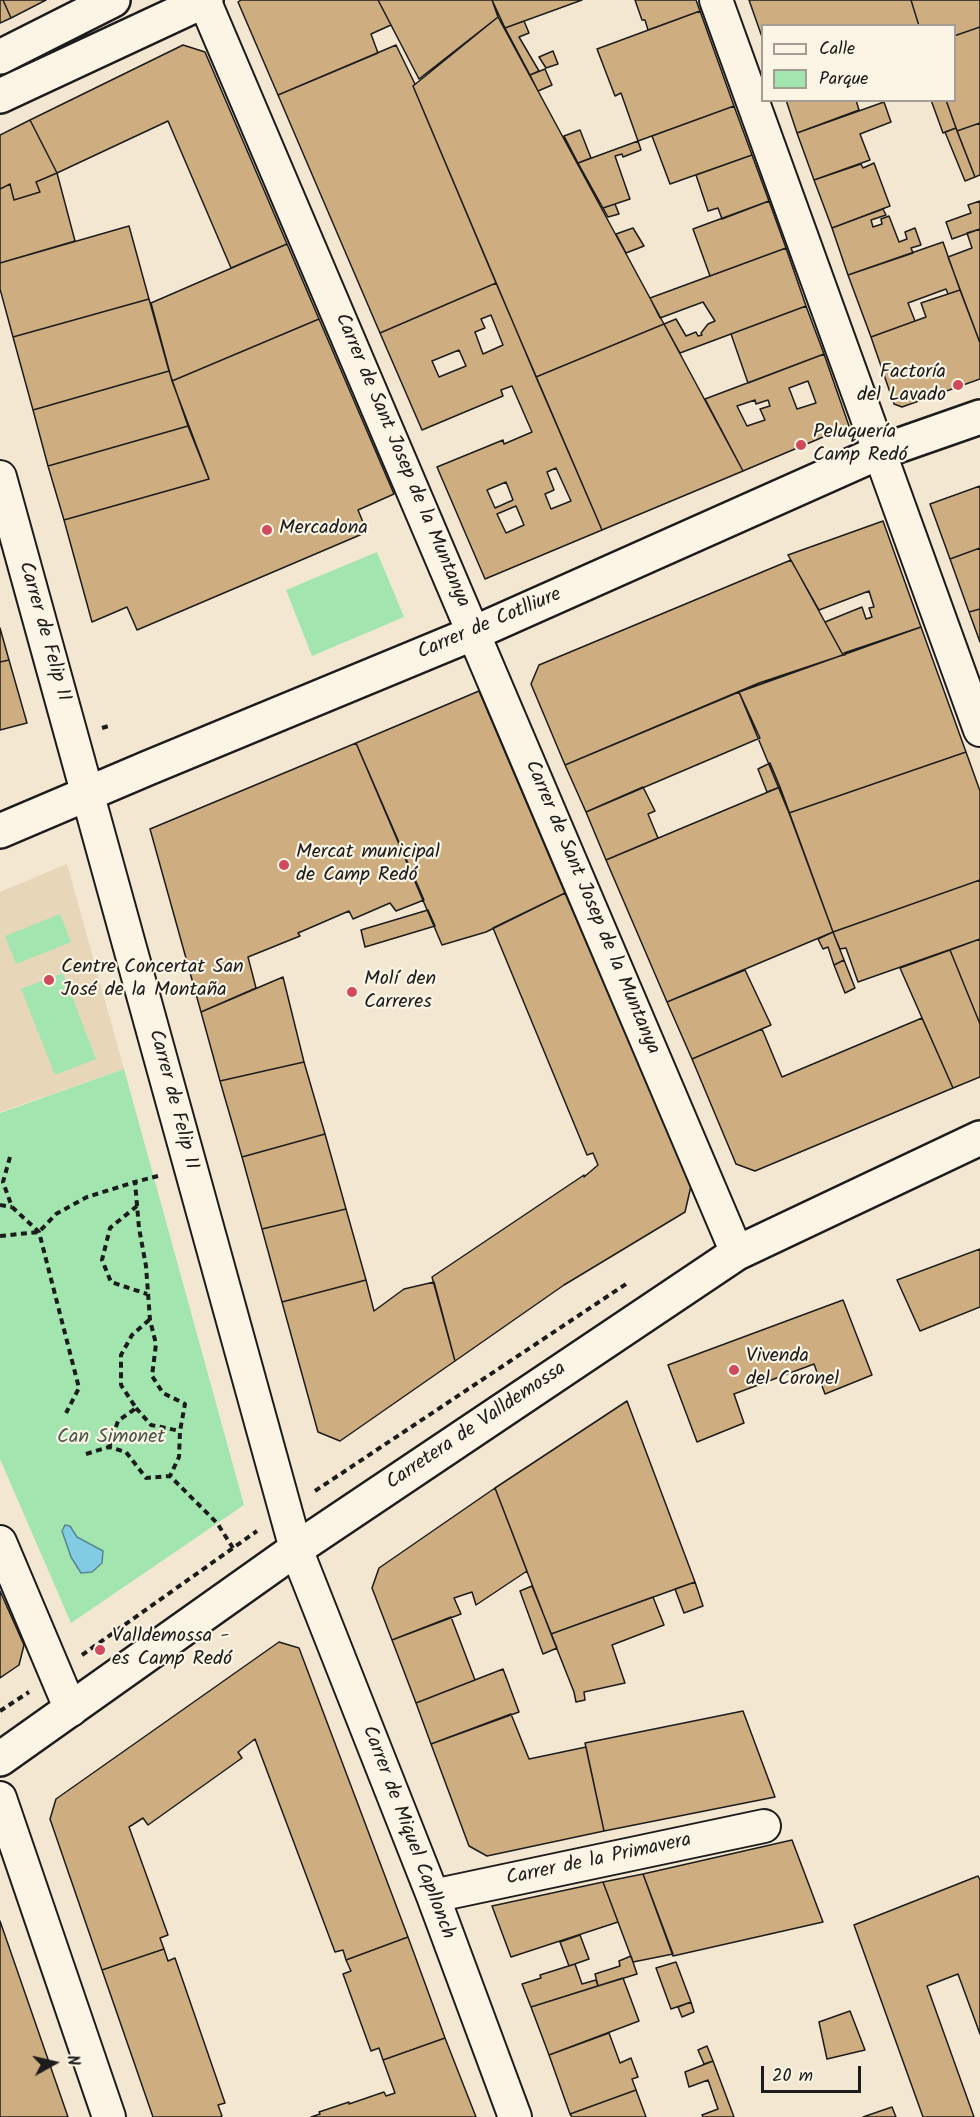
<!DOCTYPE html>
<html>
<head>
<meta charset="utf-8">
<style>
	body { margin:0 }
	#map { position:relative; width:980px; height:2117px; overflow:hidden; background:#f3e7d1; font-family:Kalam,sans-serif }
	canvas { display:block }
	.legend { position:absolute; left:761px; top:24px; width:195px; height:78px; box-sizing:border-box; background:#fcf5e5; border:2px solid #a29e95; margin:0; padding:8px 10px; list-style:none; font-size:18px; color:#1c1c1c }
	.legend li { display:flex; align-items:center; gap:12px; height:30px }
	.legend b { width:30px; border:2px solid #a29e95 }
	.north { position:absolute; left:24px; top:2033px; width:60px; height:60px; -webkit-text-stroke:4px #fcf5e5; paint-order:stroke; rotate:82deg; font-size:16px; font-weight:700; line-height:24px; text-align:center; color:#1c1c1c }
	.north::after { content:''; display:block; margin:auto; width:21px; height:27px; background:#1c1c1c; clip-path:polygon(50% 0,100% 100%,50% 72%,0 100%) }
	.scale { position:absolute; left:761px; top:2066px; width:100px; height:27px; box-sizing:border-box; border:3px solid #1c1c1c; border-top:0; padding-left:8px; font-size:18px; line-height:21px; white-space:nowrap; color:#1c1c1c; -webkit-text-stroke:4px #fcf5e5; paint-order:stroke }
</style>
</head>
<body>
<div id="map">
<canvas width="980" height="2117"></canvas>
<ul class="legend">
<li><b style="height:8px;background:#fcf5e5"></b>Calle</li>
<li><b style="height:16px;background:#a2e5af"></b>Parque</li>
</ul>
<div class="north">N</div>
<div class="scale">20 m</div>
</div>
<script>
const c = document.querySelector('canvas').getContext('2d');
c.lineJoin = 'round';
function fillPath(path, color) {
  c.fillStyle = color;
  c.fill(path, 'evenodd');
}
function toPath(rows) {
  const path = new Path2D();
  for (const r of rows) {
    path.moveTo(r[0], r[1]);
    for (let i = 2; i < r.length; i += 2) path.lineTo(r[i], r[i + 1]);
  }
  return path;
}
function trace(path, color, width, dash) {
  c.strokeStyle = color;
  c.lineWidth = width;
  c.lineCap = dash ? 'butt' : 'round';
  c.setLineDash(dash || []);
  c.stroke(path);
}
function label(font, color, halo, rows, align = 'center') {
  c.font = font + ' Kalam,sans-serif';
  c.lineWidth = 4.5;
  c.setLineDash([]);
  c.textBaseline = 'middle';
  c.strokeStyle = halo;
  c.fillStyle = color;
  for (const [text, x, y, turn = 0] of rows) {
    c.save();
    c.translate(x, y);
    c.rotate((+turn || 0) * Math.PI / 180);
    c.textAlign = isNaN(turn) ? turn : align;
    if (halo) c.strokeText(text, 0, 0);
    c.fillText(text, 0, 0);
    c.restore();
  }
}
const built = toPath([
	[67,864,124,1069,0,1112,0,892]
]);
const green = toPath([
	[377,552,404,617,312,656,286,590],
	[60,914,71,942,16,964,5,936],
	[63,973,96,1059,55,1075,21,989],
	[124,1069,244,1505,71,1623,0,1459,0,1113]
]);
const water = toPath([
	[65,1525,70,1526,77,1537,103,1551,102,1563,92,1572,81,1573,71,1557,62,1531,65,1525]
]);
const building = toPath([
	[0,0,3,0,11,18,0,23,0,0],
	[3,0,46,0,11,18,3,0],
	[241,0,378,0,391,25,371,34,378,53,278,95,238,2,241,0],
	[378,0,492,0,498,17,419,79,378,0],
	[492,0,582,0,505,28,492,0],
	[635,0,696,0,700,11,648,30,645,20,642,20,635,0],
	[749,0,911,0,919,26,762,26,762,37,749,0],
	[911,0,980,0,980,27,954,36,954,26,919,26,911,0],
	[700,11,734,106,638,141,621,93,615,96,597,49,700,11],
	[498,17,664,324,536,377,413,86,498,17],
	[524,21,529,33,519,37,539,71,530,75,505,28,524,21],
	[980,27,980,123,957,131,946,100,954,100,954,36,980,27],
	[183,45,205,52,287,244,231,268,168,121,57,173,30,120,183,45],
	[396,45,415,84,413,86,496,283,380,333,278,95,396,45],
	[553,51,558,64,546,68,539,57,553,51],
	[545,69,552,85,538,91,530,75,545,69],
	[786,100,856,100,859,110,797,133,786,100],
	[931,100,946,100,956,128,943,133,931,100],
	[884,102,891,122,860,134,870,160,814,180,797,133,884,102],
	[734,106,752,155,670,184,652,136,734,106],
	[30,120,57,173,36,182,40,192,14,200,10,184,0,189,0,135,30,120],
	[980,123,980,175,975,177,957,131,980,123],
	[956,128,975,177,965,181,945,132,956,128],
	[580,130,591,158,578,163,564,136,580,130],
	[638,141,641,150,623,157,622,154,615,156,630,199,603,208,578,163,638,141],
	[752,155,769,201,722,219,718,208,708,211,696,175,752,155],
	[874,163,890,206,832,228,814,180,861,164,863,168,874,163],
	[57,173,75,241,0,263,0,189,10,184,14,200,40,192,36,182,57,173],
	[769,201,786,248,710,276,693,229,769,201],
	[980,201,980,229,952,239,946,222,971,213,968,205,980,201],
	[615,204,619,214,608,217,603,208,615,204],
	[883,209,886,215,871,220,873,227,882,224,881,219,889,216,899,242,907,239,905,232,915,228,921,245,911,248,913,253,848,275,832,228,883,209],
	[129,226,149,299,13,337,0,289,0,263,129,226],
	[633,228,644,246,626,253,616,234,633,228],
	[980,229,980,343,948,257,972,248,967,233,980,229],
	[943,242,960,290,948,294,946,289,908,303,915,321,871,337,848,275,943,242],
	[287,244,319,319,172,381,151,303,287,244],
	[786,248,806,306,680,353,664,324,676,319,686,336,696,332,698,336,702,335,701,333,708,324,715,321,703,302,660,318,650,298,786,248],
	[496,283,602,530,485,579,437,467,503,440,504,444,532,432,512,386,501,390,503,396,422,430,380,333,496,283],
	[491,315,503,345,483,354,475,332,485,328,481,319,491,315],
	[459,350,466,366,439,377,432,361,459,350],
	[556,468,571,501,551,509,545,494,554,490,547,472,556,468],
	[506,482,513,500,495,508,487,490,506,482],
	[516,506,524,525,506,533,497,514,516,506],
	[960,290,980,343,980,379,902,407,894,404,871,337,926,317,921,303,960,290],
	[149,299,169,371,33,410,13,337,149,299],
	[806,306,824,354,748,383,731,334,806,306],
	[319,319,394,494,358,510,367,532,137,630,127,607,92,622,64,520,209,479,172,381,319,319],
	[664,324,743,471,602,530,536,377,664,324],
	[824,354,849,426,743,471,705,399,824,354],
	[808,381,816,403,797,409,789,388,808,381],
	[755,400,756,404,768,400,770,406,760,409,765,420,747,426,737,406,755,400],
	[169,371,188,426,48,466,33,410,169,371],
	[188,426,209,479,64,520,48,466,188,426],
	[980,486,980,548,950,559,930,504,980,486],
	[883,521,921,627,844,653,845,655,843,655,825,622,862,607,866,619,872,617,869,608,874,607,869,591,819,610,788,555,883,521],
	[980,548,980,609,969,612,950,559,980,548],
	[791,560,843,655,759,683,565,765,531,684,539,665,791,560],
	[980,609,980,642,969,612,980,609],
	[921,627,966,752,789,813,739,692,921,627],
	[0,628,9,660,0,662,0,628],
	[9,660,27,723,0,730,0,662,9,660],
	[479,691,565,893,486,932,442,945,356,743,479,691],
	[739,692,760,738,586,812,565,765,739,692],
	[356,743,424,900,396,911,390,903,353,919,349,911,298,933,300,936,248,957,256,988,201,1012,150,829,356,743],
	[966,752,980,791,980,880,833,932,789,813,966,752],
	[770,763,780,787,767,792,758,769,770,763],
	[643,787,655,811,648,814,658,838,606,860,586,812,643,787],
	[780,787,833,932,667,1002,606,860,780,787],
	[980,880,980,939,858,982,846,948,840,949,833,932,980,880],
	[565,893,691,1186,685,1212,564,1285,455,1361,432,1277,584,1175,584,1177,598,1165,593,1153,587,1155,493,928,565,893],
	[428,910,435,926,365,947,361,930,428,910],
	[833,932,844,960,834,965,828,947,823,949,818,939,833,932],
	[980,939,980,1024,950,950,980,939],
	[950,950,980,1024,980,1077,953,1088,900,968,950,950],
	[844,960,855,988,845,993,834,965,844,960],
	[745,970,771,1025,692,1059,667,1002,745,970],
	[283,977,304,1062,220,1081,201,1012,283,977],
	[922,1018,953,1088,755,1171,736,1164,692,1059,762,1029,782,1077,922,1018],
	[304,1062,325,1134,242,1157,220,1081,304,1062],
	[325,1134,346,1209,262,1229,242,1157,325,1134],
	[346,1209,366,1280,282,1302,262,1229,346,1209],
	[980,1249,980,1307,920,1331,897,1280,980,1249],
	[366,1280,374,1311,404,1289,434,1282,455,1361,340,1441,318,1432,282,1302,366,1280],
	[843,1300,872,1375,825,1394,814,1364,734,1394,744,1423,697,1442,668,1365,843,1300],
	[627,1401,695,1582,551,1634,495,1488,627,1401],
	[495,1488,527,1571,476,1605,472,1592,454,1598,461,1614,392,1640,372,1588,379,1568,495,1488],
	[695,1582,703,1606,684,1613,675,1589,695,1582],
	[532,1586,557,1648,543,1654,520,1591,532,1586],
	[0,1591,24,1645,19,1665,0,1678,0,1591],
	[653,1597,664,1625,612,1645,625,1683,584,1692,585,1700,576,1702,574,1692,551,1634,653,1597],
	[451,1617,475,1680,416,1703,392,1640,451,1617],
	[279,1642,299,1648,408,1937,346,1960,343,1950,335,1952,255,1739,238,1752,242,1758,148,1825,143,1818,129,1827,168,1935,160,1938,164,1949,102,1970,50,1819,56,1799,279,1642],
	[503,1669,519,1712,431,1744,416,1703,503,1669],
	[743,1711,775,1797,604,1831,585,1743,743,1711],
	[511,1714,529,1759,586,1747,604,1831,487,1856,469,1846,431,1744,511,1714],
	[792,1840,823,1922,673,1956,643,1874,792,1840],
	[643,1874,673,1954,633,1962,603,1882,643,1874],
	[978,1876,980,1880,980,2034,958,1974,927,1986,974,2117,923,2117,854,1925,978,1876],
	[603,1882,618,1922,511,1957,492,1906,603,1882],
	[0,1921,68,2117,0,2117,0,1921],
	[580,1935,589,1959,569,1966,560,1942,580,1935],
	[408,1937,445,2038,383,2060,379,2048,371,2051,343,1974,351,1971,346,1960,408,1937],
	[164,1949,168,1961,175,1958,225,2103,218,2105,222,2116,220,2117,153,2117,102,1970,164,1949],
	[631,1956,637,1974,598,1986,595,1974,620,1966,619,1961,631,1956],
	[676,1962,691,2002,671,2009,656,1968,676,1962],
	[575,1964,582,1984,596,1980,598,1986,531,2007,522,1984,541,1978,540,1975,575,1964],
	[623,1978,639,2021,549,2055,531,2007,623,1978],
	[691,2002,694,2012,682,2017,678,2007,691,2002],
	[850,2011,865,2050,827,2059,819,2022,850,2011],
	[609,2033,620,2063,631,2058,638,2077,632,2079,636,2090,570,2114,549,2055,609,2033],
	[445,2038,476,2117,311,2117,320,2114,319,2112,349,2102,349,2104,384,2092,386,2096,395,2093,383,2060,445,2038],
	[707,2046,713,2061,704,2064,698,2050,707,2046],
	[713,2061,734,2117,703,2117,702,2115,718,2109,708,2080,689,2087,685,2072,713,2061],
	[636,2090,646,2117,572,2117,570,2114,636,2090],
	[892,2107,896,2117,863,2117,892,2107]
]);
const path = toPath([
	[102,728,112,725],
	[10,1157,3,1182,12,1207,39,1232,79,1388,66,1413],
	[158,1176,135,1182,139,1228,146,1266,150,1320,156,1344,152,1376,163,1393,185,1404,180,1431,179,1457,170,1476],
	[0,1205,12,1207],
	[137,1206,110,1228,102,1260,111,1282,147,1294],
	[0,1236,39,1232,56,1214,87,1197,135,1182],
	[136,1408,151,1425,180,1431],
	[109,1447,118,1421,136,1408,121,1385,121,1355,132,1335,149,1320],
	[86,1454,109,1447,126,1452,146,1478,170,1476,217,1523,233,1548],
	[315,1491,626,1284],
	[82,1655,257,1531],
	[0,1711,29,1692]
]);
const street = toPath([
	[204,0,737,1253],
	[716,0,980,730],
	[0,477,296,1549,433,1896,515,2117],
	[0,1542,71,1710],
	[0,1798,109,2117],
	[433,1896,764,1826]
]);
const secondary = toPath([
	[0,57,113,0],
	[0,96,206,0],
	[0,831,148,768,474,633,880,452,980,417],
	[0,1759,296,1549,737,1253,980,1138]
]);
const markers = [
	[958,385,6,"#d1495b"],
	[801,445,6,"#d1495b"],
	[267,530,6,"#d1495b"],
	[284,865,6,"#d1495b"],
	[49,980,6,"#d1495b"],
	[352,992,6,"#d1495b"],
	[734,1370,6,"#d1495b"],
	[100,1650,6,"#d1495b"]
];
const poiNames = [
	["Factoría",946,374,"right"],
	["del Lavado",946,397,"right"],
	["Peluquería",813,434],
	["Camp Redó",813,457],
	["Mercadona",279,530],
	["Mercat municipal",296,854],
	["de Camp Redó",296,877],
	["Centre Concertat San",61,969],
	["José de la Montaña",61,992],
	["Molí den",364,981],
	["Carreres",364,1004],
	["Vivenda",746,1358],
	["del Coronel",746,1381],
	["Valldemossa -",112,1638],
	["es Camp Redó",112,1661]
];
const streetNames = [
	["Carrer de Sant Josep de la Muntanya",401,461,67],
	["Carrer de Cotlliure",490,625,-23],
	["Carrer de Felip II",43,632,74],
	["Carrer de Sant Josep de la Muntanya",591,908,67],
	["Carrer de Felip II",172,1100,75],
	["Carretera de Valldemossa",477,1427,-34],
	["Carrer de Miquel Capllonch",407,1833,69],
	["Carrer de la Primavera",599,1861,-12]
];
const parkNames = [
	["Can Simonet",111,1439]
];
fillPath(built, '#e8d6b9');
fillPath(green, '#a2e5af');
fillPath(water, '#81cce2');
trace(water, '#598693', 1.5);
fillPath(building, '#ceae81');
trace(building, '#1c1c1c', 1.5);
trace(street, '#1c1c1c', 36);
trace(secondary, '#1c1c1c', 38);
trace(path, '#1c1c1c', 4, [6, 4.5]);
trace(street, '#fcf5e5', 32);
trace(secondary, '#fcf5e5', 33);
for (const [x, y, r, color] of markers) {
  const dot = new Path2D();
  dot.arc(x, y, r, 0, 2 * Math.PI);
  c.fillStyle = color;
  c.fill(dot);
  trace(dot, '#fcf5e5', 2);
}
label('20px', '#1c1c1c', '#fcf5e5', poiNames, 'left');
label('20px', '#1c1c1c', '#fcf5e5', streetNames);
label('20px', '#445848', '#fcf5e5', parkNames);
</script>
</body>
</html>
